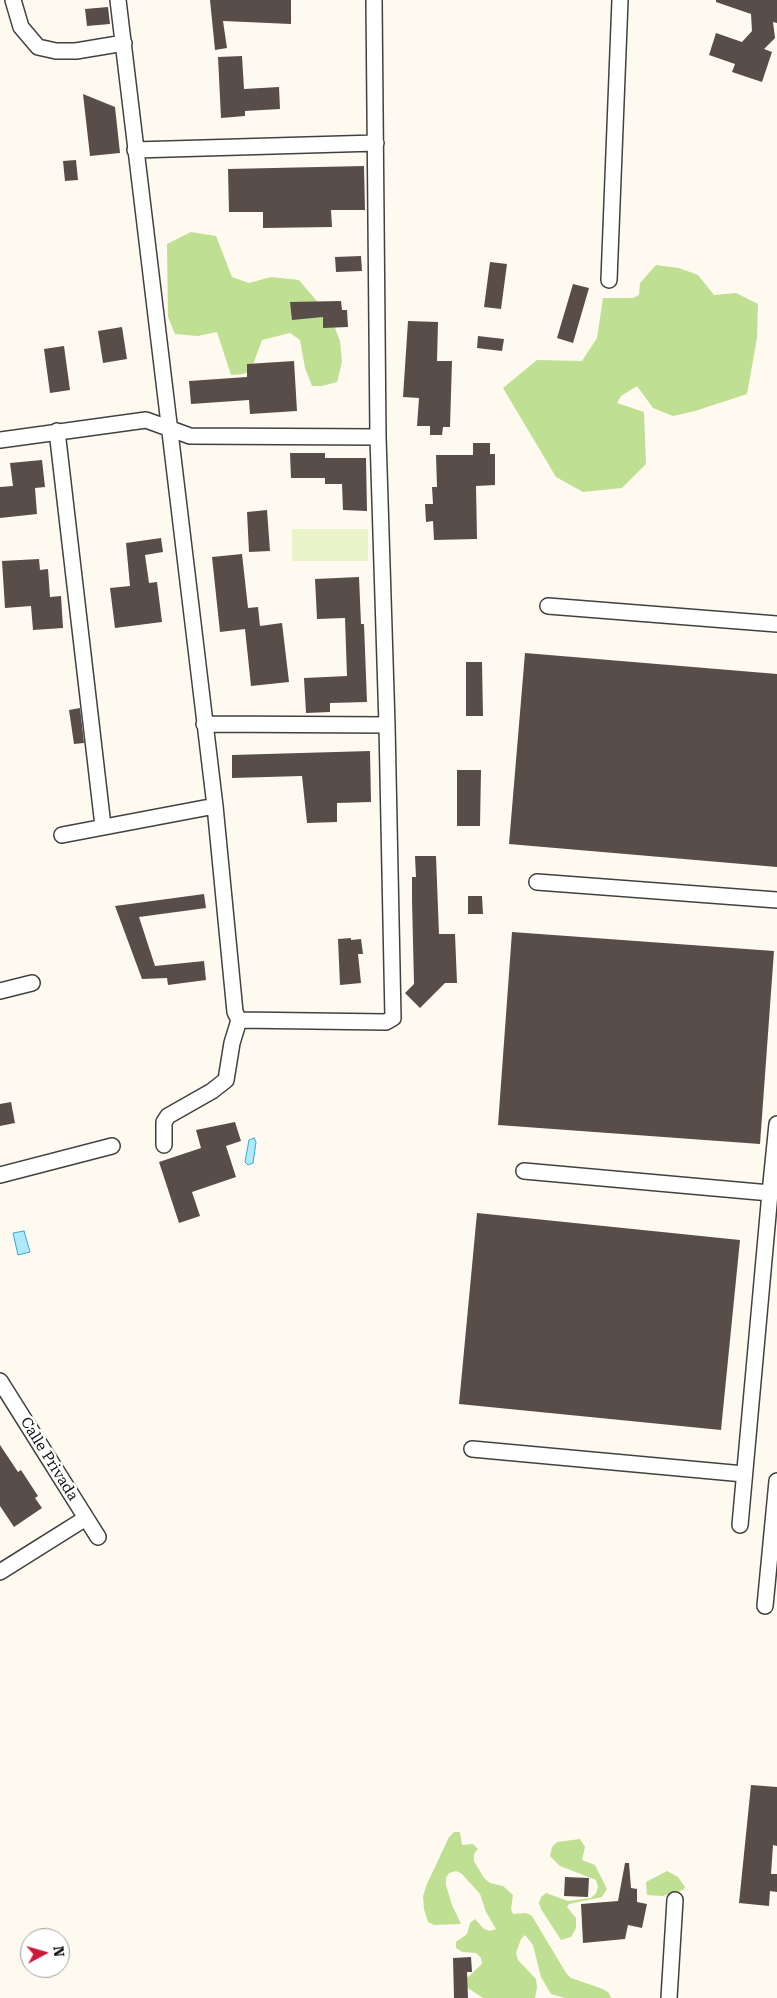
<!DOCTYPE html>
<html>
<head>
<meta charset="utf-8">
<style>
	body { margin:0 }
	#map { position:relative; width:777px; height:1998px; overflow:hidden; background:#fffaef; font-family:"Roboto Serif",serif }
	canvas { display:block }
	.north { position:absolute; left:20px; top:1928px; width:50px; height:50px; box-sizing:border-box; background:#fff; border:1px solid #9f9f9f; border-radius:50%; rotate:84deg; font-size:14px; font-weight:700; line-height:20px; text-align:center; color:#0e0e0e }
	.north::after { content:''; display:block; margin:auto; width:18px; height:22px; background:#cb1a39; clip-path:polygon(50% 0,100% 100%,50% 72%,0 100%) }
</style>
</head>
<body>
<div id="map">
<canvas width="777" height="1998"></canvas>
<div class="north">N</div>
</div>
<script>
const c = document.querySelector('canvas').getContext('2d');
c.lineJoin = 'round';
function fillPath(path, color) {
  c.fillStyle = color;
  c.fill(path, 'evenodd');
}
function toPath(rows) {
  const path = new Path2D();
  for (const r of rows) {
    path.moveTo(r[0], r[1]);
    for (let i = 2; i < r.length; i += 2) path.lineTo(r[i], r[i + 1]);
  }
  return path;
}
function trace(path, color, width, dash) {
  c.strokeStyle = color;
  c.lineWidth = width;
  c.lineCap = dash ? 'butt' : 'round';
  c.setLineDash(dash || []);
  c.stroke(path);
}
function label(font, color, halo, rows, align = 'center') {
  c.font = font + ' "Roboto Serif",serif';
  c.lineWidth = 5;
  c.setLineDash([]);
  c.textBaseline = 'middle';
  c.strokeStyle = halo;
  c.fillStyle = color;
  for (const [text, x, y, turn = 0] of rows) {
    c.save();
    c.translate(x, y);
    c.rotate((+turn || 0) * Math.PI / 180);
    c.textAlign = isNaN(turn) ? turn : align;
    if (halo) c.strokeText(text, 0, 0);
    c.fillText(text, 0, 0);
    c.restore();
  }
}
const forest = toPath([
	[191,232,216,236,232,277,249,283,271,277,299,280,331,318,340,341,342,362,337,382,322,386,312,386,305,368,300,340,290,333,262,340,251,370,244,374,231,375,217,332,198,336,175,334,168,317,167,244],
	[656,265,679,268,698,275,714,295,736,293,758,304,757,338,747,394,695,411,673,416,653,408,637,386,621,396,617,403,644,412,646,464,622,488,583,492,556,477,503,388,537,360,582,361,597,338,603,298,633,298,639,295,640,283],
	[454,1832,460,1832,462,1845,473,1844,478,1849,474,1854,474,1861,484,1878,490,1883,503,1886,513,1895,511,1909,513,1914,526,1913,532,1916,566,1973,571,1978,603,1989,609,1993,611,1998,565,1998,551,1994,541,1977,533,1945,525,1935,521,1939,516,1953,518,1960,536,1979,537,1987,535,1998,483,1998,468,1988,462,1979,468,1977,482,1964,481,1958,476,1953,462,1952,456,1948,456,1942,467,1934,470,1923,475,1919,484,1929,490,1931,496,1929,486,1912,480,1894,462,1874,456,1871,449,1873,446,1878,446,1885,452,1905,461,1924,434,1925,428,1922,424,1909,423,1896,427,1884,449,1837],
	[580,1839,585,1847,582,1860,595,1865,607,1889,602,1897,569,1904,567,1907,576,1918,576,1928,571,1937,561,1940,541,1909,539,1903,541,1897,546,1893,568,1901,591,1898,596,1893,598,1887,596,1880,560,1866,550,1856,552,1847,557,1842],
	[667,1871,678,1877,685,1887,683,1890,663,1896,647,1895,646,1882]
]);
const pitch = toPath([
	[292,529,368,529,368,561,292,561]
]);
const water = toPath([
	[254,1138,256,1142,253,1163,248,1165,245,1162,249,1140,254,1138],
	[24,1231,30,1252,18,1255,13,1233,24,1231]
]);
const building = toPath([
	[210,0,291,0,291,24,223,21,227,48,215,50],
	[716,0,777,0,777,23,773,22,775,38,764,49,772,52,762,82,732,72,735,64,709,55,716,33,742,42,752,31,751,14,716,2],
	[108,7,110,24,87,26,85,9],
	[242,56,244,89,279,87,280,109,245,111,245,116,221,118,218,57],
	[83,94,115,107,120,153,90,156],
	[76,160,78,180,65,181,63,161],
	[364,166,365,210,331,210,332,227,263,228,263,212,229,212,228,169],
	[361,256,362,271,336,272,335,257],
	[490,262,507,264,501,309,484,307],
	[573,284,589,288,573,343,557,338],
	[341,301,342,310,347,310,348,327,323,328,323,317,292,320,290,302],
	[408,321,438,322,437,361,452,361,450,427,443,427,442,435,430,435,430,426,417,426,419,398,403,397],
	[122,327,127,359,103,363,98,331],
	[478,336,504,339,502,351,477,348],
	[64,346,70,390,50,393,44,349],
	[294,361,297,411,250,414,249,400,191,404,189,381,247,377,247,364],
	[473,443,490,443,490,454,495,454,495,485,476,486,477,539,434,540,433,521,426,522,425,504,433,504,432,487,437,487,436,455,473,455],
	[290,453,325,453,325,458,366,458,367,511,343,510,342,484,325,484,325,478,291,478],
	[42,460,45,487,35,488,37,514,0,518,0,487,13,486,10,463],
	[267,510,270,551,249,552,247,512],
	[161,538,163,552,145,555,149,583,157,582,162,622,115,628,110,588,130,586,126,543],
	[242,554,248,608,258,607,260,626,282,623,289,682,251,686,245,629,220,632,212,557],
	[39,559,40,570,48,569,50,597,61,596,63,628,33,630,31,606,5,608,2,561],
	[359,577,361,624,364,624,367,702,330,703,330,712,306,713,304,678,347,676,345,618,317,619,315,579],
	[525,653,777,674,777,867,509,844],
	[466,662,482,662,483,716,466,716],
	[80,708,84,743,74,744,69,710],
	[370,751,371,802,337,803,337,822,307,823,302,776,232,778,232,755],
	[457,770,481,770,480,826,457,826],
	[415,856,436,856,439,934,455,934,457,983,445,983,420,1008,405,993,414,984,412,900,412,877,416,877],
	[204,894,206,908,139,917,155,966,204,961,206,980,168,985,167,978,142,979,115,906],
	[468,896,482,896,483,914,468,914],
	[512,932,774,951,760,1144,498,1125],
	[351,938,351,940,361,939,363,954,358,954,361,983,340,985,338,939],
	[11,1102,15,1123,0,1126,0,1104],
	[235,1122,241,1141,226,1146,236,1177,192,1192,200,1216,179,1223,159,1162,201,1148,196,1130],
	[477,1213,740,1240,721,1430,459,1404],
	[0,1445,18,1472,21,1470,38,1496,35,1498,42,1508,14,1527,0,1506],
	[751,1785,777,1787,777,1846,773,1845,771,1874,777,1874,777,1892,770,1891,769,1906,739,1903],
	[625,1863,629,1863,631,1888,637,1889,637,1902,647,1904,642,1928,628,1925,625,1939,583,1943,581,1904,618,1901],
	[565,1877,589,1878,588,1897,564,1896],
	[471,1957,472,1972,467,1972,468,1998,454,1998,453,1958]
]);
const minor = toPath([
	[13,0,21,27,38,47,56,51,76,51,124,43],
	[118,0,215,806,235,1012,239,1020,232,1043,226,1080,212,1091,168,1116,164,1122,164,1145],
	[135,150,376,143],
	[609,280,620,0],
	[57,431,103,826],
	[0,440,146,420,190,436,378,437],
	[548,606,777,624],
	[204,724,387,725],
	[62,835,215,806],
	[537,882,777,900],
	[0,991,32,983],
	[239,1020,386,1022,393,1018,387,725,378,437,374,0],
	[524,1171,770,1193,777,1124],
	[0,1175,112,1146],
	[0,1381,98,1537],
	[472,1449,744,1474],
	[740,1525,770,1193],
	[0,1572,86,1518],
	[765,1606,777,1481],
	[669,1998,675,1900]
]);
const streetNames = [
	["Calle Privada",49,1459,58]
];
fillPath(forest, '#bfdf93');
fillPath(pitch, '#eaf4c8');
fillPath(water, '#afe9fb');
trace(water, '#30abd9', 1);
fillPath(building, '#584d49');
trace(minor, '#414141', 18);
trace(minor, '#fff', 15);
label('15px', '#0e0e0e', '#fff', streetNames);
</script>
</body>
</html>
